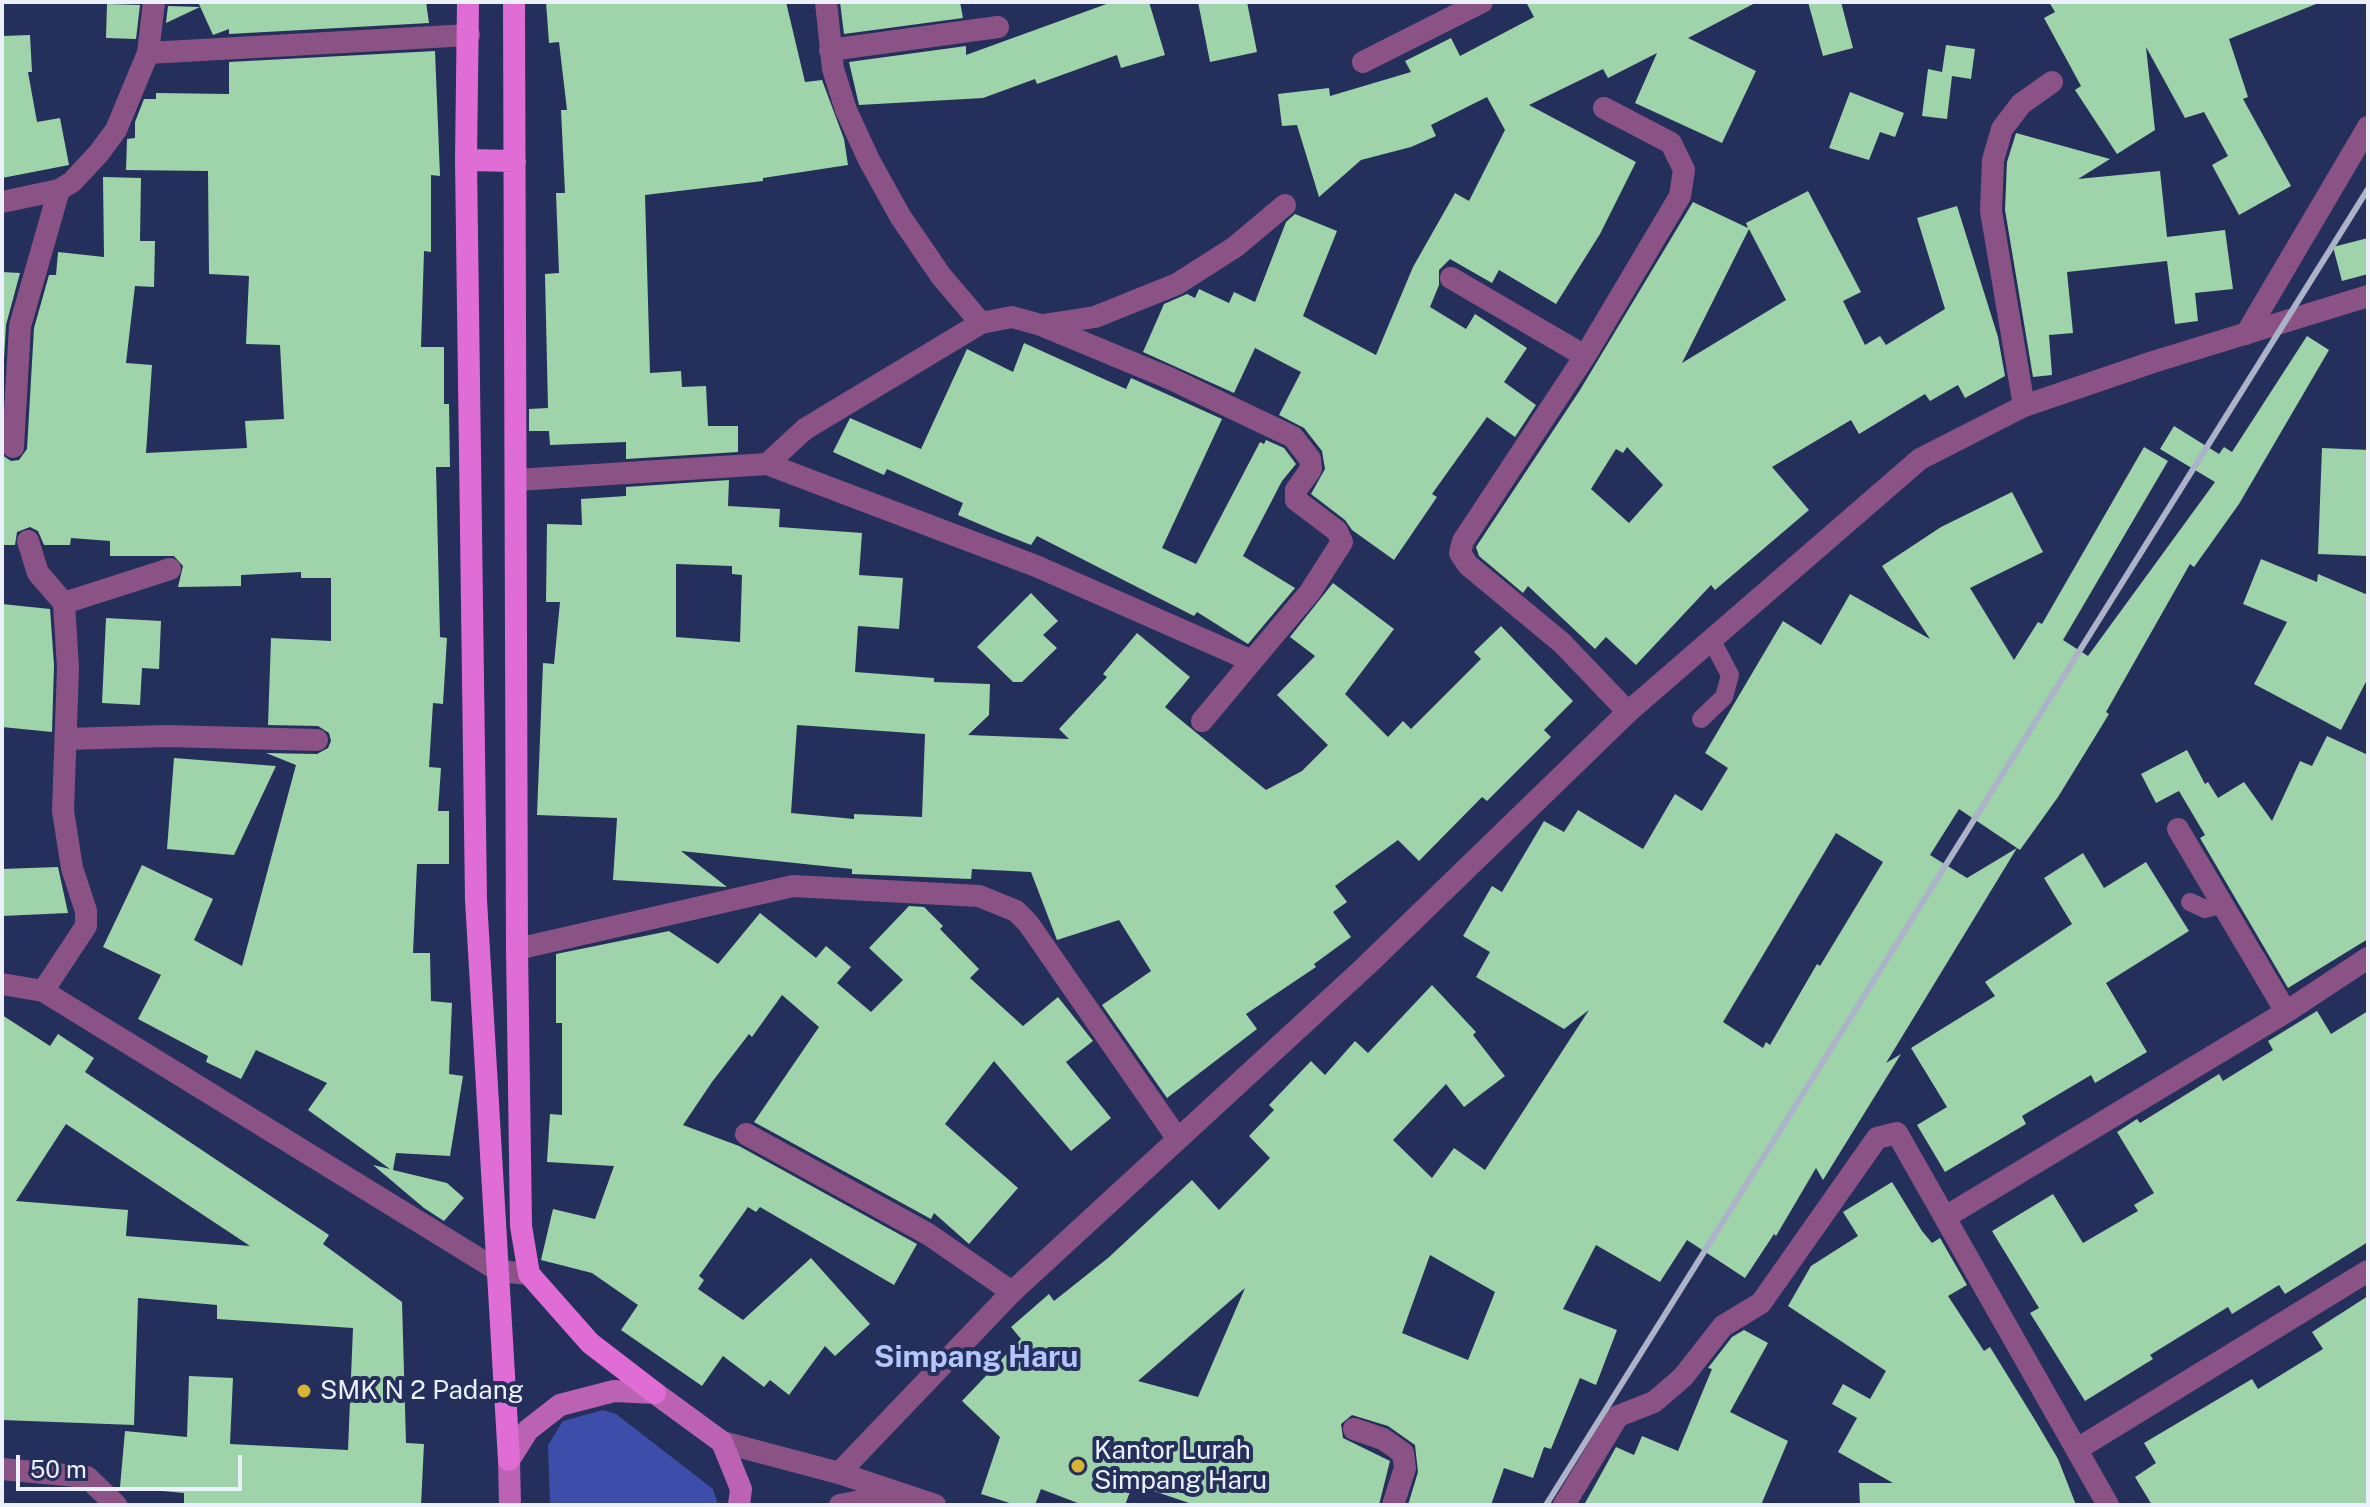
<!DOCTYPE html>
<html>
<head>
<meta charset="utf-8">
<style>
	body { margin:0 }
	#map { position:relative; width:2370px; height:1507px; overflow:hidden; background:#252f5b; font-family:"Public Sans",sans-serif }
	canvas { display:block }
	.frame { position:absolute; inset:0; border:4px solid #ecf0fb; pointer-events:none }
	.scale { position:absolute; left:16px; top:1455px; width:226px; height:36px; box-sizing:border-box; border:4px solid #ecf0fb; border-top:0; padding-left:10px; font-size:24px; line-height:28px; white-space:nowrap; color:#ecf0fb; -webkit-text-stroke:6px #252f5b; paint-order:stroke }
</style>
</head>
<body>
<div id="map">
<canvas width="2370" height="1507"></canvas>
<div class="frame"></div>
<div class="scale">50 m</div>
</div>
<script>
const c = document.querySelector('canvas').getContext('2d');
c.lineJoin = 'round';
function fillPath(path, color) {
  c.fillStyle = color;
  c.fill(path, 'evenodd');
}
function toPath(rows) {
  const path = new Path2D();
  for (const r of rows) {
    path.moveTo(r[0], r[1]);
    for (let i = 2; i < r.length; i += 2) path.lineTo(r[i], r[i + 1]);
  }
  return path;
}
function trace(path, color, width, dash) {
  c.strokeStyle = color;
  c.lineWidth = width;
  c.lineCap = dash ? 'butt' : 'round';
  c.setLineDash(dash || []);
  c.stroke(path);
}
function label(font, color, halo, rows, align = 'center') {
  c.font = font + ' "Public Sans",sans-serif';
  c.lineWidth = 8;
  c.setLineDash([]);
  c.textBaseline = 'middle';
  c.strokeStyle = halo;
  c.fillStyle = color;
  for (const [text, x, y, turn = 0] of rows) {
    c.save();
    c.translate(x, y);
    c.rotate((+turn || 0) * Math.PI / 180);
    c.textAlign = isNaN(turn) ? turn : align;
    if (halo) c.strokeText(text, 0, 0);
    c.fillText(text, 0, 0);
    c.restore();
  }
}
const green = toPath([
	[603,1410,616,1414,713,1489,718,1505,550,1505,548,1445,563,1421]
]);
const building = toPath([
	[198,2,426,2,429,23,229,34,229,29,213,35],
	[546,2,786,2,805,82,822,80,844,139,848,165,763,178,763,181,645,195,650,373,681,371,682,387,706,386,708,426,738,426,738,452,626,459,626,442,550,445,549,431,529,431,529,409,548,408,545,274,559,273,556,193,565,193,561,110,567,110,559,42,549,43],
	[840,2,960,2,963,18,844,34],
	[1112,2,1149,2,1165,55,1121,68,1117,55,1037,84,1035,79,983,98,859,105,849,62,966,46,966,55],
	[1198,2,1247,2,1257,52,1210,62],
	[1526,2,1757,2,1688,38,1756,71,1722,143,1635,103,1657,53,1608,78,1603,69,1529,105,1636,162,1600,234,1556,304,1499,270,1492,283,1450,259,1439,270,1439,285,1430,307,1466,329,1475,314,1527,348,1504,382,1536,405,1515,437,1487,417,1432,494,1437,497,1394,560,1352,530,1345,520,1311,494,1325,469,1322,451,1304,428,1279,415,1301,372,1255,348,1234,393,1143,352,1164,304,1187,294,1195,298,1199,289,1229,303,1234,292,1255,302,1286,222,1295,214,1337,231,1303,316,1376,355,1413,267,1455,193,1469,201,1505,130,1487,97,1431,125,1436,136,1411,147,1361,160,1319,197,1297,125,1282,126,1278,94,1329,88,1330,96,1411,72,1405,61,1451,38,1460,56,1534,17],
	[1808,2,1841,2,1853,48,1823,56],
	[2049,2,2321,2,2229,39,2248,97,2243,99,2291,186,2239,215,2212,165,2228,156,2204,112,2185,118,2146,47,2155,130,2117,154,2075,90,2081,86,2044,18,2055,12],
	[107,4,140,5,136,39,106,38],
	[168,6,200,7,166,23],
	[30,35,32,72,28,72,37,122,60,118,69,165,2,178,2,36],
	[1946,45,1975,49,1971,79,1952,76,1947,119,1922,116,1928,69,1942,72],
	[435,51,440,176,431,175,431,252,424,251,421,347,444,347,444,404,449,404,450,467,436,467,440,637,447,638,443,704,433,703,429,767,441,768,438,811,449,811,449,864,417,864,413,953,430,953,431,1001,452,1003,449,1074,463,1076,450,1156,396,1153,393,1170,447,1183,464,1198,444,1221,424,1208,373,1165,390,1169,308,1110,327,1083,256,1050,241,1079,206,1062,208,1056,138,1019,161,975,103,947,142,865,213,899,194,940,242,966,296,765,266,753,317,754,328,748,331,741,329,733,318,726,268,725,271,638,331,641,331,578,301,578,301,572,241,575,241,586,178,587,183,566,174,556,110,556,110,541,71,538,70,545,44,545,38,531,30,527,17,532,15,545,2,545,2,455,11,461,19,460,27,449,34,328,49,275,56,275,58,252,104,257,103,177,141,178,140,241,155,241,154,287,135,286,126,363,152,365,146,453,247,448,245,421,284,419,280,345,246,344,249,276,209,274,208,171,126,170,127,139,135,138,135,122,144,99,156,99,156,93,229,94,229,62],
	[1850,92,1904,113,1895,137,1880,132,1869,160,1829,148],
	[2016,133,2110,159,2078,179,2160,171,2167,237,2225,230,2233,289,2195,293,2198,321,2175,324,2167,261,2067,272,2073,333,2049,335,2052,375,2033,377,2005,210,2007,162],
	[1808,191,1861,292,1843,301,1865,345,1880,336,1886,345,1945,309,1917,218,1957,206,1998,337,2005,376,1965,398,1958,385,1930,401,1925,394,1859,434,1851,420,1772,467,1809,510,1715,590,1711,585,1636,665,1606,637,1595,649,1528,586,1523,593,1479,556,1476,547,1580,390,1693,202,1748,228,1746,223],
	[1749,229,1786,300,1682,363],
	[1627,447,1663,485,1629,523,1591,489,1616,449,1623,453],
	[2368,238,2368,274,2342,281,2333,247],
	[2,272,20,273,6,325,2,395],
	[2307,336,2329,350,2239,504,2194,567,2190,564,2106,712,2109,714,2058,797,2020,850,2017,848,1886,1063,1901,1054,1823,1180,1816,1168,1776,1236,1774,1234,1745,1278,1687,1240,1660,1282,1596,1245,1563,1309,1617,1330,1596,1385,1580,1378,1551,1449,1544,1447,1533,1478,1504,1468,1491,1505,1408,1505,1418,1472,1415,1445,1388,1426,1352,1415,1341,1424,1343,1438,1390,1461,1379,1505,1195,1505,1133,1484,1125,1505,1083,1505,1041,1489,1035,1505,1016,1505,981,1494,1000,1437,962,1401,1021,1339,1011,1327,1049,1294,1054,1301,1108,1258,1192,1180,1219,1210,1270,1158,1249,1136,1274,1110,1269,1105,1311,1061,1325,1075,1355,1041,1368,1053,1432,985,1476,1032,1473,1035,1505,1076,1464,1107,1446,1084,1393,1140,1432,1178,1454,1148,1485,1170,1589,1010,1564,1029,1476,977,1490,952,1463,936,1492,886,1502,892,1544,821,1564,832,1578,810,1643,849,1675,794,1702,811,1728,768,1705,753,1783,621,1821,645,1850,594,1930,639,1882,566,1941,527,2012,492,2043,552,1970,588,2014,660,2038,622,2042,624,2144,447,2168,461,2063,640,2088,656,2215,482,2160,449,2174,426,2219,454,2224,447,2232,452],
	[1959,809,2017,848,1967,878,1930,855],
	[1836,833,1883,862,1820,966,1817,964,1770,1045,1766,1042,1763,1048,1723,1022],
	[1430,1255,1495,1292,1468,1360,1402,1333],
	[1245,1288,1198,1397,1138,1381],
	[1024,343,1126,389,1131,378,1222,419,1162,548,1196,564,1260,442,1264,444,1266,440,1284,448,1296,464,1282,481,1243,556,1295,588,1248,644,1197,612,1194,616,1037,536,1031,545,998,532,958,515,963,503,887,469,884,475,833,452,850,418,921,449,967,349,1013,372],
	[2322,448,2368,450,2368,556,2318,554],
	[729,480,728,506,780,509,779,527,862,533,859,575,903,578,899,629,858,626,855,672,934,678,934,682,990,684,989,715,968,735,1069,739,1059,729,1107,677,1103,674,1137,633,1190,677,1165,707,1266,790,1302,771,1328,745,1277,695,1315,656,1290,637,1333,583,1394,629,1345,694,1388,737,1403,721,1411,729,1481,659,1474,652,1501,626,1573,701,1544,730,1551,737,1487,801,1482,797,1419,861,1398,840,1335,886,1347,902,1333,912,1351,937,1314,964,1316,967,1246,1014,1257,1029,1167,1098,1102,1005,1151,971,1119,920,1057,940,1031,872,972,869,971,879,852,874,852,869,681,851,727,887,613,880,617,818,537,815,543,663,554,664,560,602,546,602,547,524,582,525,581,499,626,496,626,487],
	[676,564,732,566,732,574,742,575,740,642,676,637],
	[797,725,925,734,922,817,854,814,854,819,791,813],
	[2261,559,2317,582,2318,574,2368,595,2368,678,2341,730,2254,684,2287,622,2243,604],
	[1031,593,1058,621,1043,635,1057,648,1022,682,1013,682,977,647],
	[2,604,50,609,54,665,52,732,2,727],
	[106,618,161,621,159,669,142,668,140,705,102,703],
	[2327,736,2368,755,2368,939,2288,988,2200,838,2205,835,2179,791,2156,803,2141,774,2187,750,2205,784,2208,782,2218,798,2244,782,2272,821,2300,761,2312,766],
	[174,758,276,766,234,855,167,849],
	[2083,853,2104,888,2146,862,2189,931,2106,983,2147,1052,2095,1083,2091,1075,2022,1116,2026,1124,1945,1172,1917,1125,1947,1107,1911,1048,1995,996,1985,982,2072,924,2044,878],
	[58,867,68,913,2,916,2,869],
	[909,906,924,907,943,926,940,929,979,969,970,978,1023,1026,1058,997,1093,1041,1066,1062,1111,1118,1071,1151,994,1061,945,1124,1018,1188,969,1244,934,1213,931,1219,754,1122,819,1027,782,995,752,1037,749,1034,712,1082,683,1125,739,1146,917,1244,894,1285,760,1207,756,1212,748,1207,699,1276,704,1280,698,1289,743,1320,811,1258,870,1324,835,1356,825,1346,789,1395,770,1380,764,1387,723,1356,702,1386,621,1330,638,1305,592,1273,541,1260,553,1209,595,1219,614,1166,547,1162,550,1114,562,1115,562,1023,556,1023,556,954,669,931,718,964,760,913,816,958,826,946,851,967,837,983,871,1012,903,980,869,948],
	[2317,1011,2331,1034,2368,1011,2368,1242,2285,1294,2279,1285,2232,1314,2228,1307,2150,1355,2153,1359,2085,1401,2030,1313,2039,1308,1992,1231,2053,1194,2083,1243,2138,1211,2134,1205,2154,1193,2117,1132,2137,1119,2140,1123,2219,1074,2223,1081,2273,1050,2268,1041],
	[2,1015,50,1046,58,1034,94,1058,85,1072,329,1235,323,1244,402,1302,406,1443,424,1444,421,1505,184,1505,184,1493,120,1487,125,1431,187,1437,189,1376,233,1378,230,1444,348,1450,353,1328,217,1319,217,1305,138,1298,134,1425,2,1420],
	[66,1124,241,1240,250,1246,126,1236,128,1210,16,1201],
	[1892,1182,1922,1231,1932,1243,1940,1238,1967,1285,1948,1296,1984,1351,1990,1347,2035,1420,2058,1459,2076,1505,1860,1505,1859,1483,1893,1483,1838,1452,1857,1418,1832,1404,1843,1384,1870,1399,1886,1371,1788,1306,1811,1266,1858,1236,1843,1212],
	[2368,1296,2368,1505,2152,1505,2135,1477,2156,1463,2144,1443,2252,1379,2258,1389,2323,1349,2312,1332],
	[1744,1330,1768,1343,1730,1412,1788,1441,1761,1505,1584,1505,1616,1447,1634,1455,1642,1436,1678,1451,1712,1369,1708,1368,1732,1337]
]);
const service = toPath([
	[1701,719,1724,697,1730,675,1711,639],
	[2190,902,2205,909,2223,904]
]);
const minor = toPath([
	[826,2,833,69,846,110,869,160,900,216,941,276,981,323],
	[830,50,998,27],
	[148,53,469,35],
	[1363,62,1482,2],
	[1604,108,1671,143,1684,170,1680,196,1585,356,1463,541,1460,553,1468,565,1562,643,1628,712],
	[2,202,59,190,72,182,99,153,116,130,148,53,154,2],
	[1451,278,1585,356],
	[1043,325,1095,317,1177,284,1235,247,1285,205],
	[2246,334,2368,127],
	[2024,406,1991,211,1993,160,2002,129,2021,104,2052,82],
	[13,447,20,326,59,190],
	[517,480,767,464,1036,566,1252,661,1310,592,1342,542,1337,531,1296,500,1296,490,1311,469,1310,459,1293,437,1169,378,1041,325,1012,317,981,323,805,429,767,464],
	[28,541,38,573,64,603,68,668,63,811,72,868,86,911,86,926,43,991],
	[64,603,170,569],
	[1202,721,1252,661],
	[66,739,167,736,317,740],
	[2178,829,2286,1012],
	[517,949,793,886,979,896,1016,911,1028,923,1177,1138],
	[2,984,43,991,499,1271,529,1274],
	[746,1134,928,1234,1012,1292],
	[1947,1216,2286,1012,2368,958],
	[1354,1429,1383,1439,1403,1453,1405,1468,1393,1505],
	[2079,1448,2368,1271],
	[2,1469,87,1477,116,1505],
	[1564,1505,1618,1416,1654,1402,1683,1377,1723,1326,1761,1303,1877,1138,1897,1133,2108,1505]
]);
const tertiary = toPath([
	[722,1442,839,1473,935,1505],
	[839,1473,1012,1292,1366,966,1628,712,1920,459,2024,406,2153,362,2368,296],
	[840,1505,896,1494]
]);
const secondary = toPath([
	[510,1505,509,1460,528,1430,560,1405,614,1391,655,1393,722,1442,741,1489,739,1505]
]);
const primary = toPath([
	[468,2,466,160,476,900,509,1460],
	[514,2,517,949,521,1226,529,1274,590,1343,655,1393],
	[466,160,515,161]
]);
const rail = toPath([
	[1546,1505,2368,189]
]);
const markers = [
	[304,1391,8,"#d9b334"],
	[1078,1466,8,"#d9b334"]
];
const poiNames = [
	["SMK N 2 Padang",320,1391],
	["Kantor Lurah",1094,1451],
	["Simpang Haru",1094,1481]
];
const quarterNames = [
	["Simpang Haru",976,1358]
];
fillPath(green, '#3c4eaa');
fillPath(building, '#9fd3aa');
trace(service, '#8b5385', 18);
trace(minor, '#8b5385', 22);
trace(tertiary, '#8b5385', 22);
trace(secondary, '#bb62b2', 22);
trace(primary, '#e06cd5', 22);
trace(rail, '#acb2c8', 6);
for (const [x, y, r, color] of markers) {
  const dot = new Path2D();
  dot.arc(x, y, r, 0, 2 * Math.PI);
  c.fillStyle = color;
  c.fill(dot);
  trace(dot, '#252f5b', 3);
}
label('26px', '#ecf0fb', '#252f5b', poiNames, 'left');
label('bold 30px', '#b5c6fc', '#252f5b', quarterNames);
</script>
</body>
</html>
